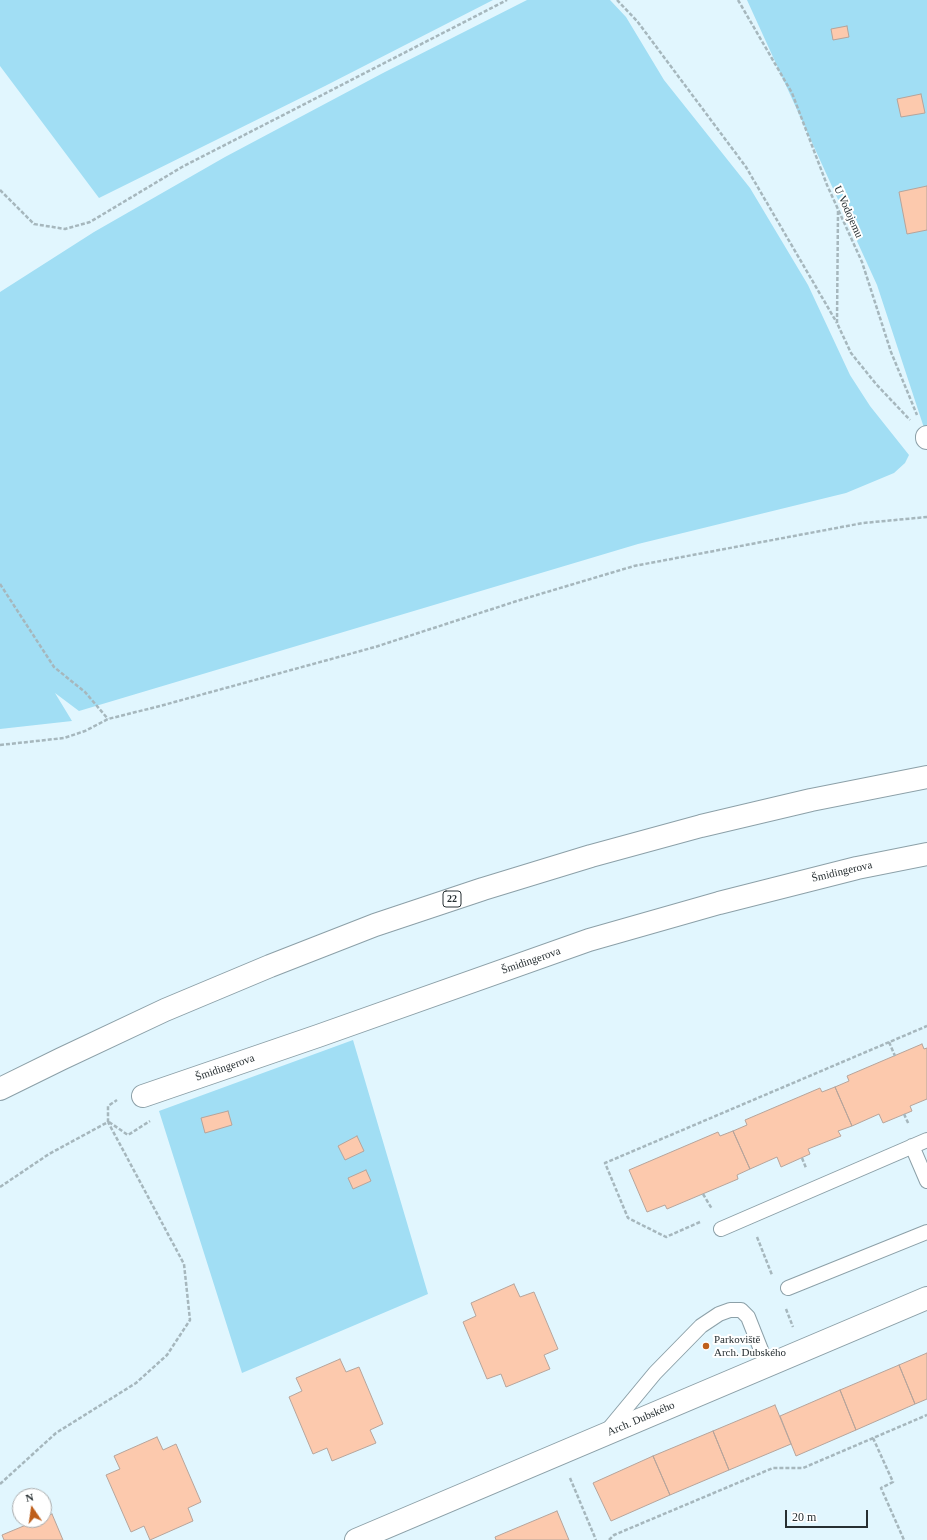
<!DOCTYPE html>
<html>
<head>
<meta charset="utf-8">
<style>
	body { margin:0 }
	#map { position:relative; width:927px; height:1540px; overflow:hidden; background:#e1f6fe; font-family:"Times New Roman",serif }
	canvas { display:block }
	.north { position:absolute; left:12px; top:1488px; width:40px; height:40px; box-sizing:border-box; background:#fff; border:1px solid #a9acad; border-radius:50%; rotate:347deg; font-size:11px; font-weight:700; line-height:16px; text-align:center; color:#272f32 }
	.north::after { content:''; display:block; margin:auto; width:14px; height:18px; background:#be5e1a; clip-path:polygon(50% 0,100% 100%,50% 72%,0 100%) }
	.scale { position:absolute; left:785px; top:1510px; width:83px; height:18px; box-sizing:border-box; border:2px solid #272f32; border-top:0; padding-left:5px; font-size:12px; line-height:14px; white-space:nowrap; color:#272f32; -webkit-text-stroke:3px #fff; paint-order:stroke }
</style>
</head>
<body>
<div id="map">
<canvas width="927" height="1540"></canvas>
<div class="north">N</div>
<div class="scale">20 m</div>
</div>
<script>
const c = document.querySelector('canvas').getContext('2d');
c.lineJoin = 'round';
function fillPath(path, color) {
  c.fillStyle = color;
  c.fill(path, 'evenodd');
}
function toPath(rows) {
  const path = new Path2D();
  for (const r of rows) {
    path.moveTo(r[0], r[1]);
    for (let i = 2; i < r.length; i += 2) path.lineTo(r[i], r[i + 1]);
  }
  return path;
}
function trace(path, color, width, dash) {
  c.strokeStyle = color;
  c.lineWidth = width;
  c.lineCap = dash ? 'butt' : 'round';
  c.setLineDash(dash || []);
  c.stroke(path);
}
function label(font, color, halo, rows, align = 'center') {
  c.font = font + ' "Times New Roman",serif';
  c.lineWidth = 4;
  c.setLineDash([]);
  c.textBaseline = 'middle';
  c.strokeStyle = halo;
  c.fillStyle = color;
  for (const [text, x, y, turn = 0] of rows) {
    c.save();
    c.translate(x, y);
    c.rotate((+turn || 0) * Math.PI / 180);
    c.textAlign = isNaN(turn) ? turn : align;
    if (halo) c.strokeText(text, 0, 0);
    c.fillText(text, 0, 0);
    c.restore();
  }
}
const green = toPath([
	[0,0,493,0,325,86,99,198,0,66],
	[527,0,610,0,626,17,664,80,750,188,808,285,850,375,870,406,909,455,905,463,894,473,846,493,638,544,79,711,55,693,72,721,0,729,0,292,94,232,225,157,383,73],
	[747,0,927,0,927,437,877,285],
	[353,1040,428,1294,242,1373,159,1111]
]);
const building = toPath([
	[847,26,849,37,833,40,831,29,847,26],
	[921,94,925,113,901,117,897,99,921,94],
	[927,186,927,230,907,234,899,192,927,186],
	[922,1044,924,1049,927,1048,927,1099,910,1106,912,1111,883,1123,879,1114,852,1126,835,1087,849,1081,847,1076,922,1044],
	[835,1087,852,1126,838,1131,841,1136,808,1149,810,1154,781,1167,777,1157,750,1169,733,1131,747,1125,745,1120,820,1088,822,1092,835,1087],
	[228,1111,232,1125,205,1133,201,1118,228,1111],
	[733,1131,750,1169,737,1175,738,1179,667,1209,665,1205,647,1212,629,1170,718,1132,720,1136,733,1131],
	[357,1136,364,1151,345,1160,338,1146,357,1136],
	[366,1170,371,1181,353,1189,348,1178,366,1170],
	[514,1284,520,1297,534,1292,558,1349,544,1355,550,1369,506,1387,501,1374,487,1379,463,1322,476,1316,471,1303,514,1284],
	[927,1353,927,1399,915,1404,899,1365,927,1353],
	[340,1359,346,1372,359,1367,383,1424,370,1430,376,1443,332,1461,327,1448,313,1454,289,1397,302,1391,296,1378,340,1359],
	[899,1365,915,1404,856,1430,840,1390,899,1365],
	[840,1390,856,1430,796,1456,780,1416,840,1390],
	[775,1405,791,1444,729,1470,713,1431,775,1405],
	[713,1431,729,1470,670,1495,653,1456,713,1431],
	[157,1437,163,1450,176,1444,201,1502,188,1508,193,1521,150,1540,144,1526,131,1532,106,1475,120,1469,114,1456,157,1437],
	[653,1456,670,1495,611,1521,593,1483,653,1456],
	[557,1511,569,1540,496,1540,495,1537,557,1511],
	[52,1514,63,1540,4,1540,2,1535,38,1520,44,1520,44,1517,52,1514]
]);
const path = toPath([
	[617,0,637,21,746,167,837,323],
	[738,0,792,93,827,185,862,262,891,352,917,415],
	[0,190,34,224,65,229,90,222,182,167,507,0],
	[838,211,837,323,851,353,876,384,910,420],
	[0,584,54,667,85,692,108,719],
	[0,745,64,738,85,731,108,719,160,706,375,647,520,600,634,566,863,523,927,517],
	[889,1042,895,1056],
	[904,1114,909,1125],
	[109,1122,128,1135,150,1121],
	[802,1158,806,1168],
	[0,1187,49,1154,108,1122,108,1106,117,1100],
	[703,1194,712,1209],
	[700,1222,666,1237,628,1218,605,1163,927,1026],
	[757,1237,772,1275],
	[786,1309,793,1327],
	[873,1438,893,1482,881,1488,904,1540],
	[570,1478,596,1540],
	[0,1484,56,1433,136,1383,167,1355,190,1320,184,1264,108,1122],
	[609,1540,614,1535,773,1468,803,1468,927,1415]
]);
const lane = toPath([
	[912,1146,927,1181],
	[721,1229,927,1140],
	[788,1288,927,1232],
	[607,1431,655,1373,701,1326,719,1314,730,1310,741,1310,748,1317,767,1365]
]);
const street = toPath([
	[927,437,927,438],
	[143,1096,318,1036,589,940,719,903,857,868,927,854],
	[356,1540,927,1298]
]);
const primary = toPath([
	[0,1089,61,1059,165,1010,270,966,375,925,483,889,591,856,701,826,811,800,927,777]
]);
const markers = [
	[706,1346,4,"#be5e1a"]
];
const shields = [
	[452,899,18]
];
const shieldNames = [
	["22",452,899]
];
const streetNames = [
	["U Vodojemu",848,212,66],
	["Šmidingerova",842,872,-13],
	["Šmidingerova",531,961,-19],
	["Šmidingerova",225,1068,-19],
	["Arch. Dubského",641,1419,-23]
];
const poiNames = [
	["Parkoviště",714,1340],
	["Arch. Dubského",714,1353]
];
fillPath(green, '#a1def4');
fillPath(building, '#fcc9ad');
trace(building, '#b6a49b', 1);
trace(lane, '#8ca0a8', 16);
trace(street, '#8ca0a8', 24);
trace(primary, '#8ca0a8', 24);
trace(path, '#a6b7bd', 2.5, [4, 2]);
trace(lane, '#fff', 14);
trace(street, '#fff', 22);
trace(primary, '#fff', 22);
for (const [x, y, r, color] of markers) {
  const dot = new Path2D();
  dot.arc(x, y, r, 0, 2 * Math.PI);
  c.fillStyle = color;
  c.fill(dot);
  trace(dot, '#fff', 1.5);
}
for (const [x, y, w] of shields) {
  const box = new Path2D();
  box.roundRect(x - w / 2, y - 8, w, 16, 3);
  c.fillStyle = '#fff';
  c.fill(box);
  trace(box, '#272f32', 1);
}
label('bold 10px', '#272f32', null, shieldNames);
label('11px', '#272f32', '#fff', streetNames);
label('11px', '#272f32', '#fff', poiNames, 'left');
</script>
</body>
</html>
